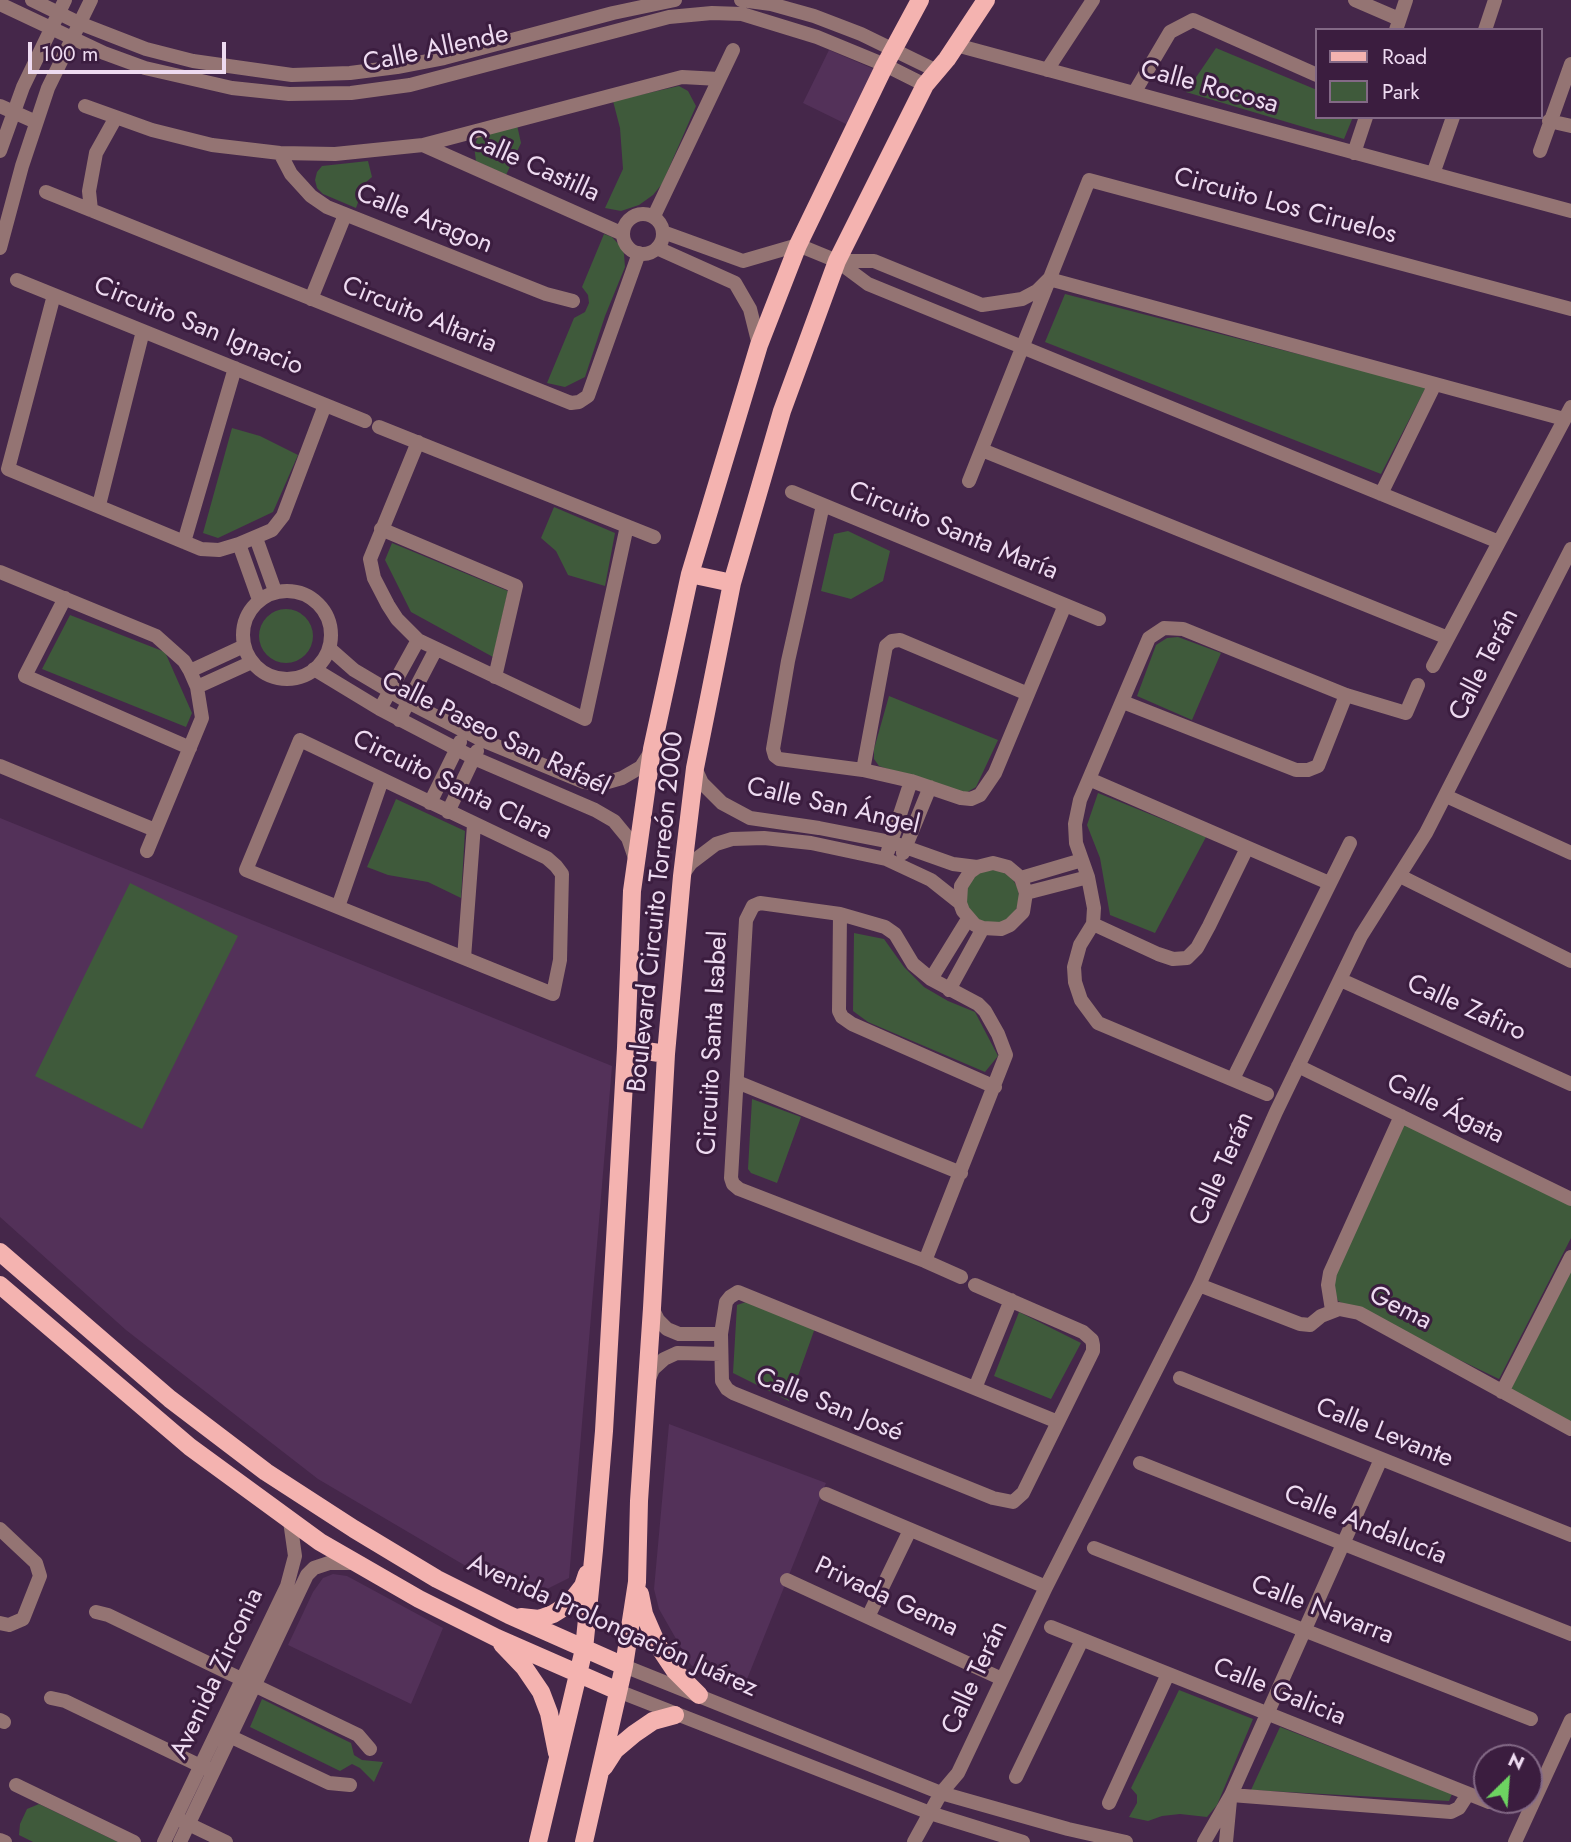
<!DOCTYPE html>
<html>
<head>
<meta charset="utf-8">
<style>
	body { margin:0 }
	#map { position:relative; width:1571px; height:1842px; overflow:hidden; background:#45274a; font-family:Jost,sans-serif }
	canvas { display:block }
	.legend { position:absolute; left:1315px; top:28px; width:228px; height:91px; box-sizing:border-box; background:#3b1d3f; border:2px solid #836986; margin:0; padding:9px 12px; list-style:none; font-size:21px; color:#eedbf1 }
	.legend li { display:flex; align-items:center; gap:14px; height:35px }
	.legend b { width:35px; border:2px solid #836986 }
	.north { position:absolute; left:1473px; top:1744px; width:70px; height:70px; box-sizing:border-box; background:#3b1d3f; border:2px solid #836986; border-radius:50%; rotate:25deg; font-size:19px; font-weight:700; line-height:28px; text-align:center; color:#eedbf1 }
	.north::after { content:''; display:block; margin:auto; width:24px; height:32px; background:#6dd361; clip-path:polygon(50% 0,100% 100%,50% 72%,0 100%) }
	.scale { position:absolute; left:28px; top:42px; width:198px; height:32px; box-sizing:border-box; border:4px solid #eedbf1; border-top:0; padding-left:9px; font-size:21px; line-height:24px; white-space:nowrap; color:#eedbf1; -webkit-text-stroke:5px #3b1d3f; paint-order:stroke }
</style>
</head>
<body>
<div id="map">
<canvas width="1571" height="1842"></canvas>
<ul class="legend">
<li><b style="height:9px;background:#f4b3b0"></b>Road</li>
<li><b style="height:19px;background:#3f5a3b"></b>Park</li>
</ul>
<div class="north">N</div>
<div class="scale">100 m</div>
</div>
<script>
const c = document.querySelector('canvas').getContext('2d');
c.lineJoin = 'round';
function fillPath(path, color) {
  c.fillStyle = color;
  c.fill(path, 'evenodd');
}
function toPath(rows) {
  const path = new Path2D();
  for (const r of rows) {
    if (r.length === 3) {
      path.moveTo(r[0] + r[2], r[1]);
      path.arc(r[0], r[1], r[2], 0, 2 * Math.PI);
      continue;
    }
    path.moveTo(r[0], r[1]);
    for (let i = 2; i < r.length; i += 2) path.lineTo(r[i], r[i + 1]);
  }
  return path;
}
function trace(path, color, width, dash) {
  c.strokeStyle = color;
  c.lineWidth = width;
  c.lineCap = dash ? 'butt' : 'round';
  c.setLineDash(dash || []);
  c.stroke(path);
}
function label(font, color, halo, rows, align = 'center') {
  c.font = font + ' Jost,sans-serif';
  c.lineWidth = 6;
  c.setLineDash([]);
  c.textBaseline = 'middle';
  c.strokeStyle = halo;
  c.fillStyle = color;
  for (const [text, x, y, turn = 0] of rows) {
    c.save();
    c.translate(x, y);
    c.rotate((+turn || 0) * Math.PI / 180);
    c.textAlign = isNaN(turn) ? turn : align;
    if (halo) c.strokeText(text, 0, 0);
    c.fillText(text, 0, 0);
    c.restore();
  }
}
const built = toPath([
	[829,50,876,70,848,125,803,103],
	[0,818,612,1066,569,1578,529,1598,510,1592,318,1479,126,1330,0,1217],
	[669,1424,826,1483,741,1694,717,1683,691,1665,659,1609,654,1589],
	[333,1574,347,1576,443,1628,411,1704,288,1645,313,1592,323,1578]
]);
const green = toPath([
	[1216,48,1317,90,1317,117,1353,117,1344,139,1186,92],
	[679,86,688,91,696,106,662,184,653,195,639,205,621,211,605,208,623,169,620,128,613,101],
	[517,125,521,143,506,175,476,161,474,146,479,135],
	[368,161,372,177,365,183,356,208,323,194,317,188,315,180,317,172,322,166],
	[604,234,612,237,621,247,624,254,625,267,605,316,585,377,565,387,547,383,574,318,585,312,589,303,588,295,582,287],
	[1065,294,1426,387,1381,474,1045,342],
	[232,428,260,436,298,455,273,512,218,538,203,533],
	[554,507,615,533,605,586,568,575,556,551,541,538],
	[848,531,890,551,883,581,851,599,821,591,834,534],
	[392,543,508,591,493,657,411,612,385,560],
	[286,636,27],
	[70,615,165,652,192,713,186,727,42,669],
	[1178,637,1221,653,1192,720,1137,696,1156,645,1167,638],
	[889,696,998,740,976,787,964,794,879,766,874,759,874,749],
	[1098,793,1206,837,1155,933,1110,915,1100,858,1087,825],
	[396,799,465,831,461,898,428,882,388,875,367,867],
	[992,897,27],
	[130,883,238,936,142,1129,35,1076],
	[854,933,884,939,904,967,924,987,948,1001,975,1012,998,1056,985,1072,868,1022,853,1011],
	[752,1099,801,1117,777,1183,751,1173,748,1169],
	[1402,1123,1571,1202,1571,1238,1499,1379,1338,1301,1333,1285,1336,1266],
	[1571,1267,1571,1424,1508,1390],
	[746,1302,815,1328,789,1401,733,1373,737,1305],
	[1019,1312,1081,1343,1051,1399,994,1376],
	[1179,1690,1253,1719,1217,1805,1207,1817,1180,1814,1162,1816,1148,1821,1129,1817,1137,1803,1137,1795,1131,1788],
	[262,1699,351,1743,354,1755,362,1760,383,1762,374,1782,360,1768,352,1764,340,1771,250,1727],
	[1280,1727,1452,1794,1449,1801,1251,1790],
	[39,1804,118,1842,33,1842,19,1835,20,1824,27,1809]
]);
const minor = toPath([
	[32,0,79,23,146,49,193,61,292,75,350,73,397,67,444,58,613,13,675,0],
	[741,0,771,4,814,16,861,34,937,71],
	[1355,0,1399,19],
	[0,4,104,53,145,68,232,88,289,94,351,93,410,85,669,17,712,13,742,14,817,37,885,65,925,85],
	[1396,30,1406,0],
	[1485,30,1495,0],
	[956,45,1571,211],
	[1047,70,1093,0],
	[1134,93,1170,32,1193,20,1317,75],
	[0,106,36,122],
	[85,106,152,130,212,145,280,153,335,154,423,145,682,77,719,79],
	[1549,121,1571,126],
	[423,145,623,234],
	[0,151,23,87,65,0],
	[1540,151,1571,64],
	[280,153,291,174,311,196,327,207,546,294,573,301],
	[1354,153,1366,117],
	[1433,174,1453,117],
	[46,192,571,403,579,402,588,396,639,253],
	[91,210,89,191,96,153,115,119],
	[643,234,20],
	[654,216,733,50],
	[663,232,743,261,798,245,837,261,868,284,1499,542],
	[0,248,22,166,48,88,91,0],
	[657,248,735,283,750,309,759,345],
	[837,261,874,261,982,305,1022,299,1037,291,1049,279,1564,419],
	[17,280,365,421],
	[54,295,8,469,201,549,219,550,239,544,272,530,283,516,325,405],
	[311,299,345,215],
	[379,427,654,537],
	[418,442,370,559,374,578,388,605,397,619,418,640,585,719,627,526],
	[982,450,1448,638],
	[969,481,1089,180,1571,309],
	[792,492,1099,619],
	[1381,494,1435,384],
	[99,505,143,331],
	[823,505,788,661,773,749,775,756,779,759,863,770,911,781,961,798,971,799,980,795,995,773,1065,605],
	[381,529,516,586,495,677],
	[256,538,275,591],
	[184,542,235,368],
	[239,544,259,600],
	[0,572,156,636,184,661,190,671,197,687,202,718,147,851],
	[287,635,44],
	[65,598,25,676,190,748],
	[329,648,354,670,408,702,482,740,584,782,601,784,622,778,641,767,650,753],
	[1433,666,1571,407],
	[314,669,380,709,474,758,595,810,614,821,628,838,635,858],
	[190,671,244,646],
	[197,687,252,662],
	[1123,702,1296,770,1308,770,1318,766,1346,695],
	[380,709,418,640],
	[399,720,436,649],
	[300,740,547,858,556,866,562,874,560,960,553,994,246,870,300,740],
	[0,766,155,830],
	[695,768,702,783,722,803,750,818,819,828,891,842,953,864,977,867,993,863,1008,867,1021,878,1026,893,1023,912,1010,925,1001,929,983,928,975,925,963,911,960,903,961,886,970,872,977,867],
	[863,770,886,646,892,641,900,640,1028,694],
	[1089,779,1329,883],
	[1446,796,1571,853],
	[430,803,460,742],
	[448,812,477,751],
	[888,851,911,781],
	[903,853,930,787],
	[683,874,691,863,716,844,732,839,764,838,811,843,886,859,931,880,960,903],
	[1400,876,1571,961],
	[1021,878,1082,860],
	[1026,893,1088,877],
	[338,907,382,780],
	[840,914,839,1011,842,1017,852,1024,995,1087],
	[1093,924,1158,954,1173,959,1187,958,1197,948,1209,926,1247,848],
	[464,958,474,825],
	[931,979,968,919],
	[1341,980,1571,1084],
	[949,990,983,928],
	[1298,1066,1571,1199],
	[1233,1079,1350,843],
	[737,1082,961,1173],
	[1267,1094,1098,1023,1081,1000,1075,982,1074,967,1080,945,1093,924,1094,908,1088,877,1076,843,1075,824,1080,800,1149,638,1164,628,1183,629,1346,695,1406,713,1418,685],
	[925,1261,1006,1055,998,1034,985,1011,978,1004,931,979,913,964,895,934,885,927,840,914,760,903,753,906,746,920,731,1178,733,1184,739,1189,925,1261,961,1277],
	[975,1285,1083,1332,1092,1340,1093,1345,1093,1351,1023,1493,1013,1502,993,1498,733,1393,727,1389,722,1381,721,1334,726,1302,730,1297,738,1292,1058,1422],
	[1199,1285,1300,1324,1310,1325,1321,1316,1339,1309,1359,1313,1571,1429],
	[652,1308,658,1320,667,1329,679,1334,721,1334],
	[1332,1310,1328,1285,1330,1273,1401,1116],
	[1180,1378,1571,1535],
	[648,1381,653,1369,664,1359,677,1353,721,1354],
	[975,1388,1011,1300],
	[1502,1392,1571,1257],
	[1140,1463,1571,1634],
	[826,1494,1046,1587],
	[0,1529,36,1563,40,1576,23,1619,9,1625,0,1623],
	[1094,1548,1531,1719],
	[787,1580,1002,1679],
	[96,1612,108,1615,358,1735,370,1749],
	[868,1617,910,1530],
	[1051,1627,1489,1802],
	[624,1666,941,1793,1068,1829,1126,1842],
	[618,1691,930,1813,1023,1842],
	[51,1698,65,1701,209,1770],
	[0,1720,4,1722],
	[223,1733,329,1783,350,1785],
	[1016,1777,1082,1640],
	[16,1785,134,1842],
	[1231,1795,1451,1812,1459,1808,1468,1794],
	[1109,1803,1168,1674],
	[180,1820,226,1842],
	[0,1840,5,1842],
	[164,1842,287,1586,295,1556,290,1521],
	[180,1842,307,1575,314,1568,329,1563,355,1563],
	[914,1842,941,1793,958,1773,1046,1587,1199,1285,1276,1112,1361,936,1426,833,1571,549],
	[1204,1842,1231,1795,1381,1459],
	[1226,1842,1230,1800],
	[1515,1842,1571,1720]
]);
const major = toPath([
	[690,574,732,583],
	[626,1048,666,1054],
	[0,1252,170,1399,266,1472,354,1529,437,1579,509,1615,624,1666],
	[0,1285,190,1447,320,1542,419,1599,497,1638,618,1691],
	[640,1594,644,1614,657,1644,675,1671,699,1695],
	[521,1617,539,1619,553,1614,569,1604,583,1586,587,1574],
	[502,1644,524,1667,541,1692,549,1713,557,1753],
	[604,1767,615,1750,634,1734,653,1721,675,1715],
	[538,1842,584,1649,594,1550,604,1431,626,1048,632,891,652,749,690,574,759,345,798,245,885,65,920,0],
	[584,1842,624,1666,637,1582,639,1501,652,1308,666,1054,682,876,695,768,732,583,782,411,837,261,925,85,947,59,986,0]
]);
const streetNames = [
	["Calle Allende",436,50,-12],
	["Calle Rocosa",1209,88,15],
	["Calle Castilla",533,167,24],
	["Circuito Los Ciruelos",1285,207,15],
	["Calle Aragon",424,220,22],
	["Circuito Altaria",419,316,22],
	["Circuito San Ignacio",198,327,22],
	["Circuito Santa María",953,532,22],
	["Calle Terán",1485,665,-63],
	["Calle Paseo San Rafaél",495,735,26],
	["Circuito Santa Clara",452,786,26],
	["Calle San Ángel",833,807,13],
	["Boulevard Circuito Torreón 2000",657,912,-84],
	["Calle Zafiro",1466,1009,24],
	["Circuito Santa Isabel",714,1043,-87],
	["Calle Ágata",1445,1110,26],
	["Calle Terán",1223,1169,-66],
	["Gema",1400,1309,27],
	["Calle San José",829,1406,22],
	["Calle Levante",1384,1434,22],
	["Calle Andalucía",1365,1526,22],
	["Privada Gema",886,1598,25],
	["Calle Navarra",1322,1611,21],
	["Avenida Prolongación Juárez",612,1627,24],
	["Avenida Zirconia",218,1674,-65],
	["Calle Terán",976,1678,-65],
	["Calle Galicia",1279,1693,22]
];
fillPath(built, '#533159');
fillPath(green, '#3f5a3b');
trace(minor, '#947473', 14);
trace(major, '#f4b3b0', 18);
label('26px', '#eedbf1', '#3b1d3f', streetNames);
</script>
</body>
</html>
